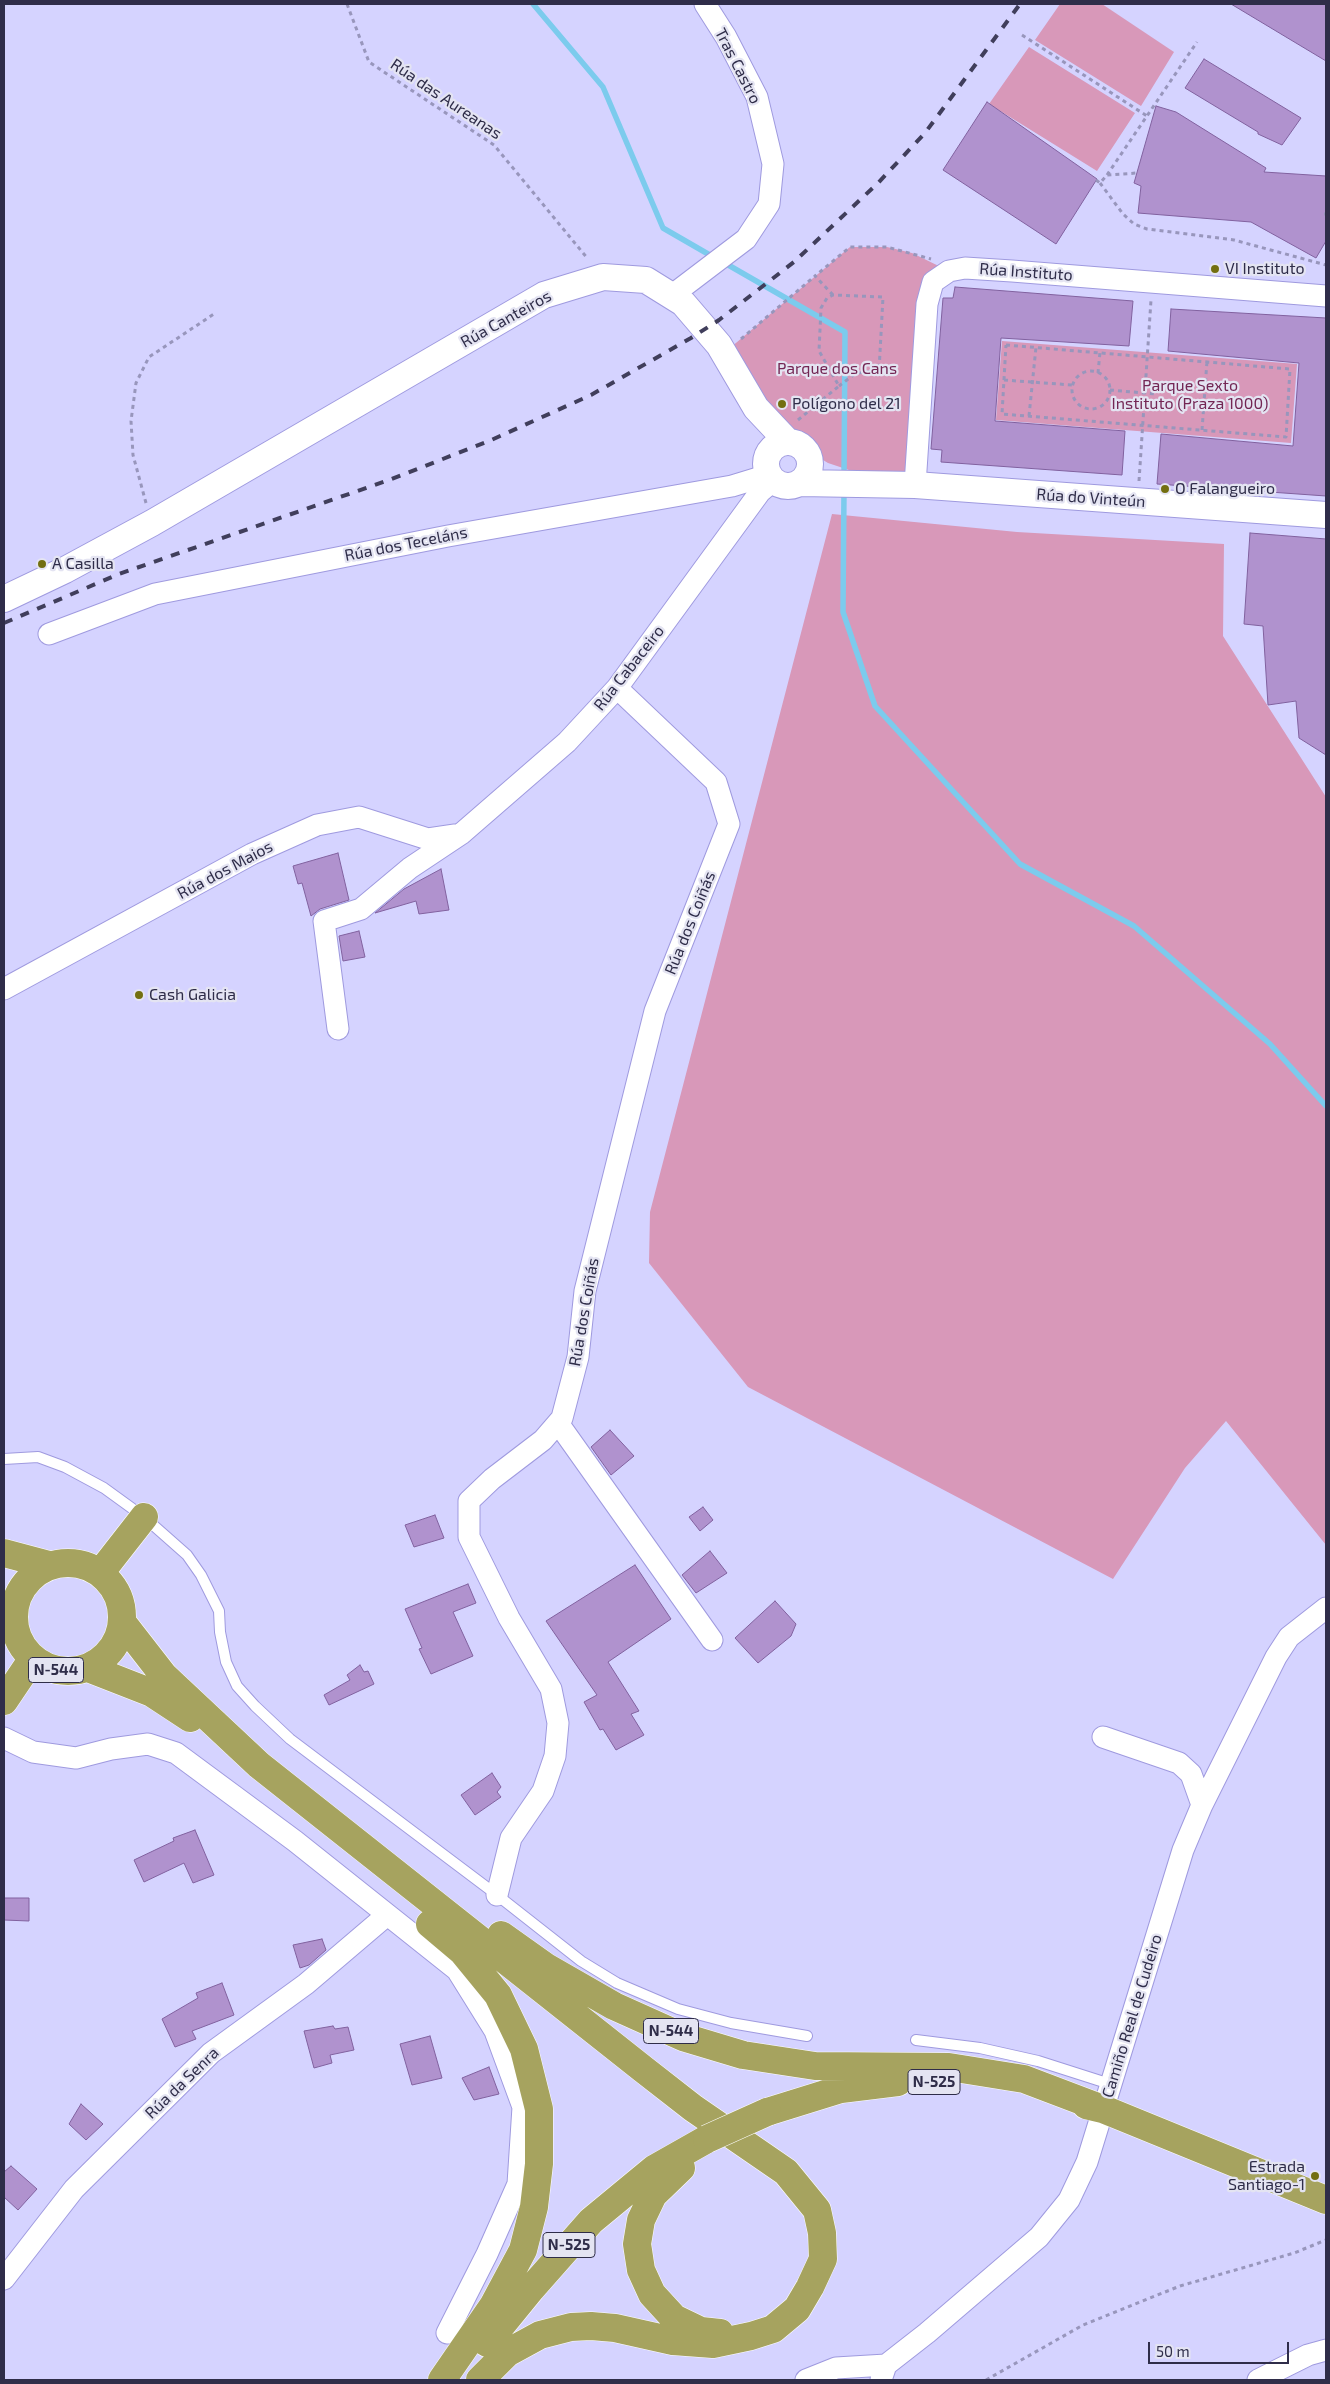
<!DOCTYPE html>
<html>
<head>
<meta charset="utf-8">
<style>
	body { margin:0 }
	#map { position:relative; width:1330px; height:2384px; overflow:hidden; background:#d5d3ff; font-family:"Exo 2",sans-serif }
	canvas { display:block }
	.frame { position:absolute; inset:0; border:5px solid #2f2d49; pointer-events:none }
	.scale { position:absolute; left:1148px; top:2342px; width:141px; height:22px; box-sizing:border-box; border:2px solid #2f2d49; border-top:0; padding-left:6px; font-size:15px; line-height:18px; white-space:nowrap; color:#2f2d49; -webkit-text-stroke:4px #e4e4f2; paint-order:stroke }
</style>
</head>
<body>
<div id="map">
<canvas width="1330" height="2384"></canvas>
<div class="frame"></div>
<div class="scale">50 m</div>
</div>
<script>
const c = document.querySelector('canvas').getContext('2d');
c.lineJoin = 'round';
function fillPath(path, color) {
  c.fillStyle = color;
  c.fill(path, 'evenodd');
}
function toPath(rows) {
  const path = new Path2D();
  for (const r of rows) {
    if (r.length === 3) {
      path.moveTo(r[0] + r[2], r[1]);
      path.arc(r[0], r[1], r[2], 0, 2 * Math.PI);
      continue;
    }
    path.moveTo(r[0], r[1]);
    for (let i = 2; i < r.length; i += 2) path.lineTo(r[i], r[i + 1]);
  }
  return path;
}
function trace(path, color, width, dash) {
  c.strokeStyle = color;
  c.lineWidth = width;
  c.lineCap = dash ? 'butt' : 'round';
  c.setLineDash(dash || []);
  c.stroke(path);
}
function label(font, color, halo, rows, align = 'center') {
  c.font = font + ' "Exo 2",sans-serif';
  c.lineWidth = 4.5;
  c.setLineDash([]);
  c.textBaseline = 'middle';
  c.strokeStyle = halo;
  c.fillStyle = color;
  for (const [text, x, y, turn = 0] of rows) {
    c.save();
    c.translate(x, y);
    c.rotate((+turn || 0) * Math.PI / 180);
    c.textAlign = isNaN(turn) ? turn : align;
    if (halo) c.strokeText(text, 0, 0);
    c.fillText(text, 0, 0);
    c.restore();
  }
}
const green = toPath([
	[1060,4,1102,4,1174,52,1141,106,1035,40],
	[1029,47,1135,113,1097,171,989,104],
	[850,247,887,247,912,253,949,271,933,282,915,485,867,476,828,463,800,446,788,442,724,353],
	[1002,341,1297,364,1291,443,996,420],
	[832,514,1017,532,1224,544,1223,636,1326,797,1326,1545,1226,1421,1185,1468,1113,1579,748,1387,649,1263,650,1212]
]);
const stream = toPath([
	[533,4,603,87,663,228,715,258],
	[723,262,845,332,844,477],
	[844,491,843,612,875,706,1020,864,1134,926,1270,1044,1326,1106]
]);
const building = toPath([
	[1231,4,1326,4,1326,61,1231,4],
	[1204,59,1301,118,1282,145,1258,134,1258,132,1185,88,1204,59],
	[987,102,1097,179,1056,244,943,170,987,102],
	[1156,106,1176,112,1266,168,1264,172,1326,176,1326,241,1316,258,1251,222,1138,213,1141,186,1134,183,1156,106],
	[955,287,1133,301,1129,346,1001,338,995,421,1125,431,1122,475,941,462,942,450,931,449,943,298,953,298,955,287],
	[1171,309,1326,318,1326,496,1157,484,1161,434,1293,446,1299,363,1168,351,1171,309],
	[1250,533,1326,539,1326,755,1299,738,1296,701,1268,705,1263,626,1244,624,1250,533],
	[338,853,349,900,320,909,311,916,302,883,298,884,293,866,338,853],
	[441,869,449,910,419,914,416,901,375,913,404,889,441,869],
	[359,931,365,957,343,961,339,936,359,931],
	[610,1430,634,1456,611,1475,591,1447,610,1430],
	[703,1507,713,1520,700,1531,689,1517,703,1507],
	[435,1515,444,1538,414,1547,405,1525,435,1515],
	[710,1551,727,1573,696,1593,682,1575,710,1551],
	[635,1565,671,1619,608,1662,639,1711,631,1714,644,1735,616,1750,603,1729,600,1730,584,1702,597,1695,546,1621,635,1565],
	[468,1584,476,1603,453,1612,473,1656,431,1674,419,1649,422,1648,405,1609,468,1584],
	[775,1601,796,1624,791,1636,758,1663,735,1638,775,1601],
	[360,1665,364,1672,368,1671,374,1684,329,1705,324,1695,350,1680,347,1675,360,1665],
	[492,1773,501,1787,497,1792,501,1797,475,1815,461,1795,492,1773],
	[195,1830,214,1875,193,1883,184,1863,144,1882,134,1860,174,1841,173,1838,195,1830],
	[4,1898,29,1898,29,1921,4,1920,4,1898],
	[322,1939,326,1950,309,1965,300,1968,293,1945,322,1939],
	[222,1983,234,2015,192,2031,196,2039,175,2047,162,2019,198,1998,196,1993,222,1983],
	[333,2026,335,2029,348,2027,354,2050,330,2055,332,2063,314,2068,304,2031,333,2026],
	[430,2036,442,2078,412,2085,400,2044,430,2036],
	[489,2067,499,2094,474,2100,462,2078,489,2067],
	[81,2104,103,2124,86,2140,69,2124,81,2104],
	[11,2166,37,2189,18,2210,4,2197,4,2172,11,2166]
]);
const path = toPath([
	[347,4,369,62,494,145,588,259],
	[1022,35,1147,116],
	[1107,175,1197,42],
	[1096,180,1100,183,1107,175,1137,173],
	[1100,183,1123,214,1134,224,1147,229,1234,240,1326,265],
	[1324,214,1326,214],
	[833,295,815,276,850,247,887,247,931,259],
	[741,339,815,276],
	[1006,345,1290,369,1286,437,1002,414,1006,345],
	[1091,390,19],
	[1098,373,1100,352],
	[1004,380,1072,385],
	[1110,390,1156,394],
	[1029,416,1036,347],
	[798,420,839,386,819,351,821,308,827,298,833,295,883,297,879,371,856,373,839,386],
	[1202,430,1207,361],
	[1139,481,1151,300],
	[146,503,133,455,131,421,136,383,149,357,214,314],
	[986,2380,1083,2325,1180,2286,1294,2253,1326,2240]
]);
const service = toPath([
	[4,1459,38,1457,65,1467,104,1488,144,1517,187,1555,201,1575,219,1611,220,1632,226,1662,237,1686,255,1706,290,1739,497,1895,581,1961,617,1983,678,2009,731,2023,807,2036],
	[916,2040,980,2048,1038,2061,1110,2084]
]);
const minor = toPath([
	[671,296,746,239,769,204,773,164,757,97,726,37,705,4],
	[915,485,927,304,933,282,949,271,965,268,1012,271,1326,296],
	[49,634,155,594,448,536,732,486,768,475],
	[4,989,252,854,317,825,359,817,428,839,455,835],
	[338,1029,324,921,361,909,410,868,461,834,567,742,617,688,760,492,773,481],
	[558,1423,712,1640],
	[1103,1737,1179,1763,1191,1774,1202,1805],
	[4,1738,33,1752,76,1758,111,1749,148,1744,176,1753,295,1841,457,1970,495,2031,523,2107,518,2184,487,2254,447,2333],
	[497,1895,511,1838,543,1791,555,1756,558,1723,551,1689,509,1618,469,1537,469,1501,492,1479,543,1440,562,1418,578,1357,585,1291,655,1011,729,824,716,782,617,688],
	[4,2279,74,2189,211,2053,306,1984,387,1915],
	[806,2380,836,2368,886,2365],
	[881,2380,886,2365,927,2333,1039,2237,1069,2200,1087,2162,1183,1850,1202,1805,1276,1657,1289,1637,1326,1608],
	[1258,2380,1308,2355,1326,2350]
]);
const tertiary = toPath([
	[788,464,22],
	[800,483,915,485,1326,515],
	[4,599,65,570,152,523,544,295,603,277,646,280,683,303,719,345,756,408,788,442]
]);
const trunk = toPath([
	[4,1553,49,1565],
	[68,1617,54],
	[101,1572,144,1517],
	[122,1622,164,1676,259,1765,643,2069,693,2108,786,2172,817,2210,822,2233,823,2259,810,2287,797,2309,773,2329,751,2336,713,2344,673,2341,615,2328,591,2326,571,2327,540,2335,507,2353,480,2380],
	[88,1668,152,1693,190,1718],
	[4,1701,33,1658],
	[430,1924,462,1951,498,1995,524,2049,539,2109,539,2164,534,2207,523,2250,493,2306,442,2380],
	[501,1935,546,1967,614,2006,683,2037,743,2055,815,2066,949,2067,1024,2079,1103,2109],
	[1086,2105,1103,2109,1326,2200],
	[767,2112,841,2089,898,2082],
	[681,2168,653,2195,641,2220,637,2244,641,2270,652,2294,674,2318,701,2331,720,2333],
	[487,2343,531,2289,591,2221,654,2169,707,2139]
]);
const rail = toPath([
	[4,623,119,574,389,480,489,441,591,395,691,338,719,320,794,262,878,183,925,133,1020,4]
]);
const trunkBridge = toPath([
	[707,2139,767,2112]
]);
const markers = [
	[1215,269,5,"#736f10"],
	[782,404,5,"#736f10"],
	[1165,489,5,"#736f10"],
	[42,564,5,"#736f10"],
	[139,995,5,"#736f10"],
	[1315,2176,5,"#736f10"]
];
const shields = [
	[56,1670,55],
	[671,2031,55],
	[934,2082,52],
	[569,2245,52]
];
const shieldNames = [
	["N-544",56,1670],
	["N-544",671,2031],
	["N-525",934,2082],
	["N-525",569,2245]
];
const streetNames = [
	["Tras Castro",738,66,63],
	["Rúa das Aureanas",446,99,34],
	["Rúa Instituto",1026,272,4],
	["Rúa Canteiros",506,319,-29],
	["Rúa do Vinteún",1091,498,4],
	["Rúa dos Teceláns",406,544,-11],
	["Rúa Cabaceiro",629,668,-52],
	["Rúa dos Maios",225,870,-28],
	["Rúa dos Coiñás",690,923,-68],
	["Rúa dos Coiñás",584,1312,-80],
	["Camiño Real de Cudeiro",1132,2016,-73],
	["Rúa da Senra",182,2083,-44]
];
const poiNames = [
	["VI Instituto",1225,269],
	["Polígono del 21",792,404],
	["O Falangueiro",1175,489],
	["A Casilla",52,564],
	["Cash Galicia",149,995],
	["Estrada",1305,2167,"right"],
	["Santiago-1",1305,2185,"right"]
];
const parkNames = [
	["Parque dos Cans",837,369],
	["Parque Sexto",1190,386],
	["Instituto (Praza 1000)",1190,404]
];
fillPath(green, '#d898b9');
trace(stream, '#7ccbed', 5.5);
fillPath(building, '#b092ce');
trace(building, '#81619f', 1);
trace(service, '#9f9adf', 12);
trace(minor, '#9f9adf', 23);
trace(tertiary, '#9f9adf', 28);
trace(trunk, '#fff', 29);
trace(path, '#9896bc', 3, [4, 4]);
trace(service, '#fff', 10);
trace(minor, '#fff', 21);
trace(tertiary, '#fff', 26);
trace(trunk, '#a6a35f', 28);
trace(rail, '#403e5b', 4, [9, 9]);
trace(trunkBridge, '#fff', 29, []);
trace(trunkBridge, '#a6a35f', 28);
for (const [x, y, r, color] of markers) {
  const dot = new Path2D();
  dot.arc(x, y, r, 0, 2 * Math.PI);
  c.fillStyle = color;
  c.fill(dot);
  trace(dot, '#e4e4f2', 2);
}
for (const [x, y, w] of shields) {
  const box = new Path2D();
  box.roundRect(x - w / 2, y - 12.5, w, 25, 4);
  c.fillStyle = '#e4e4f2';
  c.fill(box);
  trace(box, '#2f2d49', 1);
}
label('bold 15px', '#2f2d49', null, shieldNames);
label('16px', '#2f2d49', '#e4e4f2', streetNames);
label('16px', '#2f2d49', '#e4e4f2', poiNames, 'left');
label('16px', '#732654', '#e4e4f2', parkNames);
</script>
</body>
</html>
